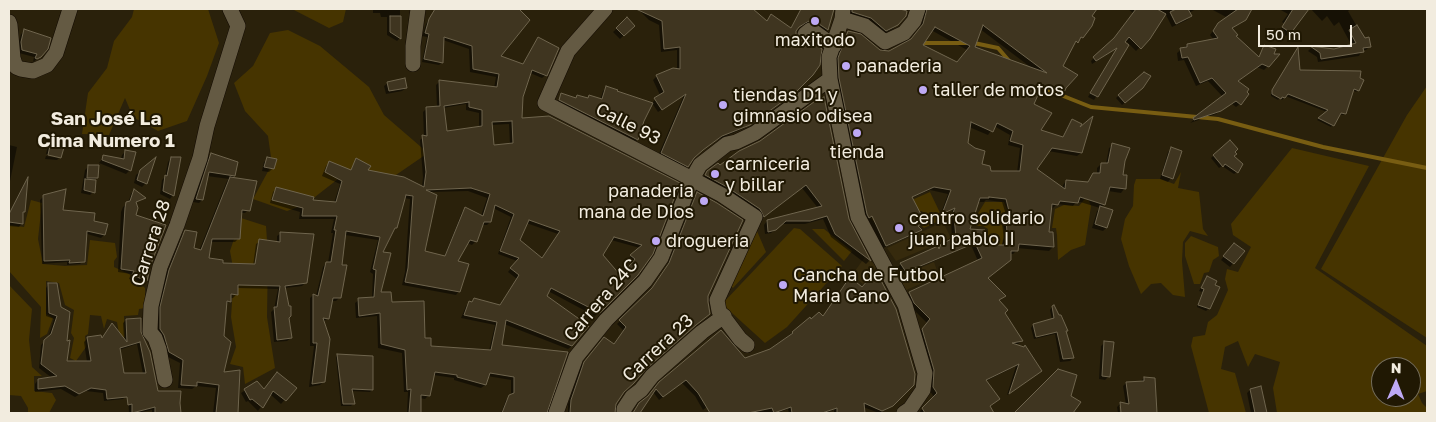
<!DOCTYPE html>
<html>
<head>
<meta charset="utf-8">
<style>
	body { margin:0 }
	#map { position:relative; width:1436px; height:422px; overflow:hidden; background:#2a210b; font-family:"Golos Text",sans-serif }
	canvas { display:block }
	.frame { position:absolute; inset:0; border:10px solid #f2ecdf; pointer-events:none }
	.north { position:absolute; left:1371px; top:357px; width:50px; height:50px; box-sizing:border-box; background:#201803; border:1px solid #746d5b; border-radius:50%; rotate:1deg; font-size:14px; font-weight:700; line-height:20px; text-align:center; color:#f2ecdf }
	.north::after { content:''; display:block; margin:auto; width:18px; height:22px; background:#bea9f4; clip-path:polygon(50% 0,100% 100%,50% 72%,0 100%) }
	.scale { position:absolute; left:1258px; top:25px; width:94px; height:22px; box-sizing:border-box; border:2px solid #f2ecdf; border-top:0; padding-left:6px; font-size:15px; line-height:18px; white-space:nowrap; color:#f2ecdf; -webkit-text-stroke:4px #201803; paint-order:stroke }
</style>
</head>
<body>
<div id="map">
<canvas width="1436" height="422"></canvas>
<div class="frame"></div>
<div class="north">N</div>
<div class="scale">50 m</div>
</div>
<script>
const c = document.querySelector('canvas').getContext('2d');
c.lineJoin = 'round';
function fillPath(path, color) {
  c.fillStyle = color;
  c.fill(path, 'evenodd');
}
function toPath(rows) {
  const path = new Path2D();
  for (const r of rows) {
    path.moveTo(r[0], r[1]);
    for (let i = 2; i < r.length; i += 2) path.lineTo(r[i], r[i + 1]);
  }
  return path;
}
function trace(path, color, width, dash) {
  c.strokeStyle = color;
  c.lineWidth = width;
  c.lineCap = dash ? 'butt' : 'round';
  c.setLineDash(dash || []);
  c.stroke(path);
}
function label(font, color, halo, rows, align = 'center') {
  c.font = font + ' "Golos Text",sans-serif';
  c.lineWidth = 4;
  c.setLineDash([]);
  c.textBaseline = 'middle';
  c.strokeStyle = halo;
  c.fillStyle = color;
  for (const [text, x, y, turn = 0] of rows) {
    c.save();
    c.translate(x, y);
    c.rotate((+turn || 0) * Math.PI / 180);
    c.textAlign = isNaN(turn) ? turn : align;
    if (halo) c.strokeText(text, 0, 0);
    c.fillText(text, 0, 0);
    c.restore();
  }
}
const built = toPath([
	[943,222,951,238,896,261,887,248],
	[865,257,877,266,863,284,852,275],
	[934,262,939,276,906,290,899,277]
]);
const green = toPath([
	[134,9,208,9,219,43,207,76,187,121,158,131,133,117,125,98,109,135,82,134,88,93,107,68,114,41,132,17],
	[292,9,346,9,343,22,329,28],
	[288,30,320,46,369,87,384,115,428,153,393,177,338,179,306,204,287,211,253,199,272,164,268,136,245,111,234,83,253,66,270,33],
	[1427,86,1427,338,1321,269,1407,115],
	[1292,148,1369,166,1315,268,1427,346,1427,391,1418,394,1422,403,1427,408,1427,413,1277,413,1273,388,1280,362,1255,354,1248,367,1238,341,1225,347,1221,369,1235,373,1246,413,1209,413,1191,346,1193,337,1205,335,1208,322,1217,315,1228,290,1225,279,1227,269,1238,272,1251,247,1233,235,1231,224],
	[1381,367,1411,367,1411,397,1381,397],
	[1181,172,1178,188,1199,192,1203,229,1208,236,1190,231,1183,242,1182,261,1185,297,1173,295,1161,283,1151,284,1141,294,1129,266,1121,239,1125,219,1133,206,1134,185,1136,179,1161,179,1174,184],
	[930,192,943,219,924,228,922,226,928,222,922,211,912,214,907,206,875,223,871,218],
	[1087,196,1091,206,1085,245,1071,250,1058,260,1057,235,1056,228,1052,228,1055,209,1064,205,1079,206],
	[31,200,42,203,38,239,43,264,65,266,87,265,90,240,115,243,117,257,114,261,114,267,129,274,145,288,145,308,139,309,138,315,124,316,125,341,121,344,117,322,107,319,104,329,101,316,90,315,88,334,85,336,86,347,76,361,70,358,74,338,71,333,74,310,65,305,59,283,46,281,46,314,53,318,47,334,40,338,41,307,9,271,9,225,24,227],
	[985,202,1004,202,1009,214,1001,218,1005,231,1000,253,994,254,993,245,988,240,988,229,983,226,970,226],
	[241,218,266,226,268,255,267,317,275,368,245,384,243,367,230,364,236,347,231,317,234,273,230,251],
	[794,228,800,229,842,266,787,327,765,343,722,304],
	[812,229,824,229,852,251,844,261],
	[757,231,766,252,733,288,728,283],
	[1191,236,1218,247,1219,256,1213,260,1209,272,1204,273,1200,284,1194,284,1185,256,1185,243],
	[9,285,32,309,29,340,32,367,42,376,34,376,34,391,52,393,56,400,49,413,28,413,28,408,21,396,9,395]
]);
const shadow = toPath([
	[373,9,400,9,400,38,397,41,387,35,387,17,381,17,380,13,373,13],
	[435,9,447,9,452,11,455,9,520,9,499,57,522,65,538,38,546,75,542,78,530,73,522,97,521,120,679,184,637,274,595,316,548,291,545,296,572,346,568,349,504,324,500,346,546,410,546,413,501,413,506,400,511,396,511,380,487,376,485,385,481,388,454,380,454,378,433,375,429,395,425,399,419,398,419,413,407,413,408,392,404,392,402,353,378,348,377,316,356,318,355,303,359,300,372,298,373,274,370,272,378,240,345,235,340,266,340,297,336,301,331,301,328,318,323,322,323,382,320,385,309,387,314,346,310,346,310,298,313,295,316,296,323,267,326,263,328,263,333,233,331,233,334,219,299,219,300,212,270,203,273,192,277,188,312,201,334,203,340,184,322,176,326,166,329,163,350,171,356,160,366,171,422,187,423,177,420,140,424,137,423,112,427,108,437,107,436,85,439,82,494,88,496,77,470,72,469,49,443,40,442,62,439,65,422,62,427,37,422,36,426,24],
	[466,104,466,110,479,113,479,128,446,132,443,108],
	[509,124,510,145,493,147,491,125],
	[468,191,487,198,481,216,465,209,462,212,444,257,423,252,429,192],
	[404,198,410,199,405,272,402,285,456,295,459,291,456,262,467,243,472,245,476,241,481,225,487,225,490,222,493,208,511,217,498,254,517,261,508,272,517,279,499,306,474,299,466,306,461,318,495,325,489,351,430,347,390,303,379,293,382,253,393,231,396,227],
	[526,223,558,234,541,259,519,240],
	[611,240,640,248,628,259,632,263,620,277,601,255],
	[638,9,751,9,766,22,771,16,790,29,802,9,805,9,811,12,812,9,833,9,827,30,824,33,809,24,799,26,795,30,796,40,792,95,745,128,717,140,698,153,684,169,658,156,684,95,658,112,652,103,660,95,653,80,657,76,677,70,677,50,661,52,659,25,649,20],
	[848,9,908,9,905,16,893,29,882,34,849,16],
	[922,9,1095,9,1082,37,1073,45,1062,66,1065,88,1062,94,1058,98,1039,90,1032,104,1039,131,1062,138,1069,124,1072,121,1081,153,1077,156,1048,151,1035,169,1062,188,1063,185,1066,181,1087,183,1094,174,1097,174,1097,168,1101,164,1106,164,1109,148,1113,145,1124,160,1122,176,1126,176,1124,189,1121,193,1108,191,1104,204,1101,208,1112,211,1106,228,1103,231,1092,228,1097,211,1100,208,1077,201,1073,206,1057,204,1053,208,1051,207,1047,233,1052,234,1053,247,1049,251,1017,248,1017,250,1013,254,1010,254,987,278,1004,296,998,301,1003,313,1021,341,1016,346,1041,371,1007,395,1016,366,986,381,998,399,989,407,993,413,921,413,920,411,934,397,930,391,919,333,927,323,911,307,906,296,909,293,978,261,971,245,902,275,897,268,901,264,938,249,952,240,951,220,949,220,953,209,940,216,948,194,930,190,911,198,924,222,918,227,920,230,917,233,883,248,868,219,865,221,836,82,835,63,845,36,848,32,883,52,889,52,908,43,920,29,924,16],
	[980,29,1033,69,974,48],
	[931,30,967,50,956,63,921,45],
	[994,126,1010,135,1008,145,1020,148,1017,173,990,172,980,165,967,143,969,127,988,135],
	[986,200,1002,202,1008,221,1002,224,1004,238,1002,246,984,247,968,231,977,202,984,202],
	[1128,9,1196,9,1189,13,1191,16,1187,20,1172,27,1165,13,1149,38,1136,51,1125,40,1123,43,1127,45,1094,100,1088,97,1117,48,1092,64,1091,61,1111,42,1133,13],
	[1211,9,1252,9,1240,23,1231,29,1234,37,1258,58,1265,46,1268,66,1264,70,1257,67,1237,82,1240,104,1236,107,1231,103,1216,114,1190,123,1223,97,1208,81,1196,86,1184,60,1178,61,1177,53,1187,45,1214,40,1210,35,1215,28,1228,18],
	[1279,9,1307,9,1286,36,1279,31,1285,24,1282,22,1288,14],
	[1311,9,1351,9,1348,11,1364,39,1370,46,1366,50,1362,50,1359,56,1318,62,1317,57,1308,51,1311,48,1334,50,1352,46,1339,22,1334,26,1327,16,1322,21],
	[627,19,633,26,620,39,613,32],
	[25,31,40,57,33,62,34,57,19,53,18,46,21,34],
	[1296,51,1299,71,1358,90,1356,92,1353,90,1345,113,1343,115,1339,114,1331,127,1317,120,1327,112,1285,96,1282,100,1280,98,1278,100,1271,96,1271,93],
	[1144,73,1139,91,1122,105,1116,98],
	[388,83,406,88,402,91,386,94,384,86],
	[607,87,643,121,637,140,633,143,557,103,562,95,575,99,587,99,590,96,600,100,603,91],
	[1230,141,1237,172,1234,174,1222,166,1219,168,1211,158],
	[52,142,60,156,46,154,48,146],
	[761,142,848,220,869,261,866,264,831,237,823,219,805,224,781,224,771,233,765,234,764,225,767,221,818,208,802,188,760,220,702,179,708,172,720,167],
	[9,145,17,147,9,186],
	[1172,149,1171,178,1168,182,1160,179,1168,152],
	[126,151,130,170,126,174,99,163,104,157,121,159,122,155],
	[211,155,234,176,231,178,248,210,245,213,241,213,238,239,235,242,210,242,208,260,221,264,253,266,256,244,260,241,277,243,277,236,281,233,306,282,302,286,285,288,291,338,287,341,274,342,271,312,274,309,278,289,237,288,237,294,233,298,230,298,230,301,226,304,222,337,223,373,238,372,237,413,213,413,216,388,196,386,192,389,178,388,180,363,166,356,157,333,157,312,166,274,182,235,186,231,192,249,199,251,227,181,229,179,207,176,202,200,199,203,193,202,207,158],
	[46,156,59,158,57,160,45,159],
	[171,158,173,195,170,199,160,194,162,180,165,177,168,162],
	[268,159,273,168,269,172,262,171,264,162],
	[153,161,146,183,142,187,134,183,136,175],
	[89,166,97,177,94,180,93,192,90,195,81,193,85,170],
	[26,181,24,211,22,214,22,223,19,227,9,226,9,213],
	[134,190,144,198,135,203,134,216,150,263,146,280,142,284,129,279,131,274,118,272,121,212,123,207,128,203,131,194],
	[697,194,691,328,644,370,622,392,615,404,613,413,568,413,568,404,581,366,601,342,613,345,624,331,617,324,649,292,666,268,694,197],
	[44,196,62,211,93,222,104,235,101,238,87,234,83,261,80,264,67,265,67,262,42,264,40,200],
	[1231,248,1243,251,1230,267,1221,260],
	[1207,277,1209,308,1206,311,1197,307,1202,292,1199,291],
	[49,284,65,342,66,362,87,362,84,342,88,338,101,339,112,324,124,340,123,323,126,320,139,333,157,392,179,403,180,413,152,413,152,410,137,413,129,413,128,395,123,399,104,401,103,393,86,391,75,397,61,389,35,392,35,384,38,380,52,378,39,368,41,345,48,338,54,319,46,316,46,288],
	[137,344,143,374,123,374,119,350],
	[1052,307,1067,330,1065,332,1073,358,1070,361,1060,362,1055,334,1034,339,1031,328,1033,325,1052,320,1050,310],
	[810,319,889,408,879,413,863,407,864,413,834,413,834,410,825,413,789,413,788,409,777,413,719,413,739,387,736,384,703,410,695,396,682,383,659,400,653,392,638,413,633,413,656,387,770,350],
	[1104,343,1109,376,1105,380,1099,379,1101,346],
	[338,355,372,357,372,390,370,392,351,391,353,404,351,406,341,406,336,357],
	[1058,370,1069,396,1079,402,1072,413,1016,413],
	[1144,378,1154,379,1156,413,1123,413,1121,406,1119,406,1120,413,1118,413,1117,407,1120,404,1126,405,1123,386,1126,383,1140,382],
	[257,383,263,390,295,388,281,404,270,394,258,411,248,401,246,402,241,393],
	[1250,390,1266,408,1267,413,1251,413,1247,393]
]);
const stream = toPath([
	[919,43,974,43,998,48,1010,62],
	[1038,86,1091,107,1218,119,1323,147,1427,168]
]);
const building = toPath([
	[435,9,519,9,530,20,501,56,523,64,538,37,559,48,547,76,532,70,523,97,522,118,549,116,680,183,653,254,638,275,600,313,551,288,547,296,589,326,572,346,506,320,502,345,568,352,547,413,502,413,509,395,514,393,514,377,490,373,486,385,457,377,457,375,435,372,430,396,421,395,421,413,409,413,411,389,407,390,405,350,381,344,380,313,359,316,358,298,374,297,376,270,373,269,380,237,346,231,342,265,347,265,341,298,333,298,329,319,323,318,330,339,325,382,312,384,317,343,313,343,313,294,318,296,326,262,331,262,336,230,334,230,337,216,302,216,303,208,272,200,276,187,314,197,313,200,336,202,342,181,325,172,329,161,351,170,356,158,371,166,368,170,404,177,424,187,426,172,422,135,427,136,426,107,440,106,439,80,497,87,499,74,473,69,472,46,444,37,443,63,424,59,429,34,425,33,429,19,435,9],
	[469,102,469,107,482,110,482,126,447,131,444,106,469,102],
	[512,121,513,143,494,145,492,122,512,121],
	[471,188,490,194,483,216,465,207,445,256,425,251,437,195,426,190,471,188],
	[406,195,413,196,408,268,405,282,460,292,469,264,458,261,470,240,477,242,484,222,491,222,495,205,514,214,500,251,519,258,510,268,519,275,500,305,474,298,472,302,469,301,464,315,497,322,491,350,431,346,431,338,425,338,424,301,392,302,391,292,381,292,391,253,383,252,395,228,397,228,406,195],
	[529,220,560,231,542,258,520,240,529,220],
	[614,237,642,245,630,255,635,259,621,276,603,255,614,237],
	[636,9,753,9,767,21,771,14,791,28,801,9,834,9,828,30,816,22,809,21,799,27,796,31,796,36,801,42,806,43,811,41,822,49,820,65,813,75,797,91,750,125,722,136,703,150,694,158,688,167,661,153,686,94,662,110,654,98,664,92,656,75,673,68,680,69,680,47,664,49,662,21,636,9],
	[852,9,900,9,907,11,906,16,898,25,886,31,871,18,852,12,852,9],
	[927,9,1097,9,1092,16,1095,18,1092,26,1083,38,1081,37,1078,43,1076,41,1063,66,1078,75,1066,88,1063,95,1042,86,1034,104,1052,113,1041,130,1063,137,1072,119,1082,124,1080,127,1093,116,1082,153,1052,148,1037,169,1065,189,1066,180,1088,182,1093,173,1100,173,1101,163,1108,163,1112,143,1130,148,1125,161,1123,175,1127,175,1126,189,1110,187,1105,205,1080,197,1078,203,1060,201,1058,205,1052,204,1049,232,1053,232,1054,247,1019,244,1018,251,1011,251,1011,260,988,278,1006,296,999,300,1008,310,1005,313,1023,341,1012,343,1024,347,1025,345,1042,371,1009,394,1019,364,986,380,1000,399,990,406,994,413,925,413,922,408,937,393,933,387,934,370,922,329,930,319,914,303,909,292,982,258,975,243,906,272,900,263,938,246,939,249,941,244,956,237,954,217,951,217,955,208,942,214,951,190,934,187,912,197,925,222,918,226,922,230,886,246,872,216,869,218,867,214,839,78,838,58,848,31,861,34,880,50,889,51,911,39,923,24,927,9],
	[983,25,984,26,1047,73,975,47,983,25],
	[935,27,970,46,957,62,923,45,935,27],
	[971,122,993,132,997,123,1013,131,1010,141,1023,145,1020,171,991,171,990,166,982,164,985,151,975,148,968,143,971,122],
	[989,197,1006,199,1011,219,1006,220,1007,233,1004,245,985,245,985,230,970,229,980,198,989,198,989,197],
	[1136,9,1157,9,1166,14,1150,39,1141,49,1129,37,1125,42,1129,45,1098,97,1090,93,1117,48,1096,61,1093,57,1114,38,1136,9],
	[1176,9,1188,9,1192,16,1176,24,1170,12,1176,9],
	[1238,9,1252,9,1246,20,1232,28,1238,35,1236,36,1259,57,1264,45,1276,49,1274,54,1280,54,1269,67,1262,64,1238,81,1249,89,1247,92,1249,94,1241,105,1236,101,1221,111,1194,120,1193,118,1226,93,1212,78,1200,83,1188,57,1182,58,1180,48,1187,47,1187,44,1218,38,1213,31,1218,23,1238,9],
	[1293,9,1309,9,1291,33,1282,27,1293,9],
	[390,16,401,16,401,39,390,32,390,16],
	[627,17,635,26,624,36,616,28,627,17],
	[1357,25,1365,38,1369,37,1371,47,1363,48,1364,52,1321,59,1320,53,1310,46,1334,49,1356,43,1349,30,1357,25],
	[24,29,51,38,48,49,41,57,37,59,35,58,37,54,22,50,21,42,24,29],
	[1298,47,1300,70,1361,71,1360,78,1364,80,1359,91,1354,89,1346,114,1341,113,1334,126,1318,118,1328,110,1288,94,1285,98,1282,97,1281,99,1272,94,1272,90,1298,47],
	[1144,72,1151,76,1143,88,1125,103,1118,95,1144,72],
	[405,78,407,88,389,91,387,82,405,78],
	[606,86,618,90,617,91,653,103,644,121,638,140,559,100,561,93,576,98,577,95,588,98,589,95,602,99,606,86],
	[824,97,849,219,871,261,835,234,827,216,810,221,786,221,776,230,768,232,767,220,822,206,806,185,764,217,760,209,727,187,705,175,707,171,718,163,720,165,739,151,760,141,818,99,824,97],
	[1230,140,1238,149,1235,152,1237,154,1234,156,1243,164,1238,173,1225,164,1223,167,1213,155,1230,140],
	[51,141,65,144,61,158,48,155,51,141],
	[1171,147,1182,151,1173,179,1162,175,1171,147],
	[125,150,136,152,131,171,102,160,103,155,124,159,125,150],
	[211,153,238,162,235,176,209,172,203,200,196,199,211,153],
	[156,157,147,184,137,180,140,170,156,157],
	[171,157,181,157,174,196,163,191,165,175,167,176,171,157],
	[267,157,277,159,274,169,264,167,267,157],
	[88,165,99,165,98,178,87,178,88,165],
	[28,177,25,212,23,212,23,224,9,222,9,214,28,177],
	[230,177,257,181,250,211,242,210,240,239,212,239,209,258,223,260,223,263,255,264,259,239,280,242,280,232,314,234,307,283,285,286,289,306,291,306,291,316,289,318,292,338,277,340,274,307,277,307,280,286,238,285,238,295,231,294,231,302,227,301,224,336,231,342,224,372,240,370,238,413,216,413,219,385,197,382,197,386,181,385,183,360,169,352,164,335,160,329,160,307,169,270,185,230,197,232,194,248,201,250,230,177],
	[85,179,96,180,95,193,84,190,85,179],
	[66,189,63,210,95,213,94,221,108,224,105,235,87,231,85,262,69,263,70,260,44,261,43,195,66,189],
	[134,189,146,198,136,202,138,208,136,215,166,225,151,264,147,281,132,275,134,271,121,269,125,208,126,202,130,201,134,189],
	[697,192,717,203,743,220,708,296,708,302,710,314,696,325,646,369,634,383,624,392,616,404,615,413,570,413,571,400,584,362,604,337,614,344,626,327,619,320,652,288,669,263,697,192],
	[1100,206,1113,210,1107,228,1095,224,1100,206],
	[1234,243,1245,251,1234,264,1223,256,1234,243],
	[876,271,896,309,915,374,914,385,893,406,882,411,864,403,865,413,837,413,837,408,822,413,792,413,791,407,774,413,772,408,748,413,710,413,698,393,686,380,663,397,656,389,640,413,633,413,639,403,648,396,659,382,721,330,745,358,770,349,793,333,792,332,810,317,811,319,819,312,823,316,850,277,862,287,876,271],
	[1207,276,1217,281,1215,285,1220,287,1210,309,1198,305,1204,289,1201,288,1207,276],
	[48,283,57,283,61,307,70,312,67,341,70,340,67,361,91,361,87,337,101,335,102,338,112,323,127,342,126,319,141,318,141,332,150,352,158,391,181,391,180,403,181,413,155,413,155,407,132,413,132,404,128,405,127,397,107,399,106,390,91,388,79,394,65,386,38,389,38,379,57,376,41,364,44,340,51,334,57,316,49,313,48,283],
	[140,342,146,373,124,373,120,348,140,342],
	[1054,305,1059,315,1061,315,1068,331,1066,331,1074,358,1063,359,1057,332,1036,337,1033,324,1054,318,1052,306,1054,305],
	[1104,341,1114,342,1110,377,1102,376,1104,341],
	[337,354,373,356,373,390,352,389,355,404,343,404,337,354],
	[1058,369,1077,375,1071,396,1081,402,1073,413,1014,413,1058,369],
	[277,372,297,388,286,401,273,391,263,408,252,399,250,400,244,389,257,381,264,389,277,372],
	[1144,377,1155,378,1157,413,1121,413,1120,402,1129,404,1126,382,1144,381,1144,377],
	[1261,386,1267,413,1255,413,1250,389,1261,386]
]);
const minor = toPath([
	[605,9,568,51,545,103,692,179,722,195,755,217,717,300,719,311,740,339,747,345],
	[843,9,842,19,829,57,830,79,858,217,905,305,925,373,923,390,910,409,904,413],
	[842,19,865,26,885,42,904,33,914,21,918,9],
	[9,22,10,25,13,58,16,67,21,69,33,71,47,65,56,53,70,9],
	[805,34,810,30,813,31,834,46],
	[413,64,413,46,418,9],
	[165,380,159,349,155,338,150,332,151,306,160,267,177,225,200,158,207,126,238,26,230,9],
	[556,413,576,357,606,320,645,281,661,258,692,179,700,165,727,144,736,142,755,133,830,79],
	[624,413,624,409,632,397,641,390,652,376,702,332,724,316]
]);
const markers = [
	[815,21,5,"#bea9f4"],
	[846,66,5,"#bea9f4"],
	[923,90,5,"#bea9f4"],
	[723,105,5,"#bea9f4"],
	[857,133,5,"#bea9f4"],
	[715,174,5,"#bea9f4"],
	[704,201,5,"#bea9f4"],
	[899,228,5,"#bea9f4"],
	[656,241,5,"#bea9f4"],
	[783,285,5,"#bea9f4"]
];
const poiNames = [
	["maxitodo",815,40,"center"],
	["panaderia",856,66],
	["taller de motos",933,90],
	["tiendas D1 y",733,95],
	["gimnasio odisea",733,116],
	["tienda",857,152,"center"],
	["carniceria",725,164],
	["y billar",725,185],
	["panaderia",694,191,"right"],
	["mana de Dios",694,212,"right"],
	["centro solidario",909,218],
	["juan pablo II",909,239],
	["drogueria",666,241],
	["Cancha de Futbol",793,275],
	["Maria Cano",793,296]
];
const streetNames = [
	["Calle 93",628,124,27],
	["Carrera 28",151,243,-72],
	["Carrera 24C",601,300,-49],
	["Carrera 23",658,348,-43]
];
const neighbourhoodNames = [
	["San José La",106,119],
	["Cima Numero 1",106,141]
];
fillPath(built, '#362a0d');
fillPath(green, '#463400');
fillPath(shadow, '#0007');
trace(stream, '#785d12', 4);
fillPath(building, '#3f3520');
trace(building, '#6f654e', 1);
trace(minor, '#120a00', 16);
trace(minor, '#645a43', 15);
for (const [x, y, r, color] of markers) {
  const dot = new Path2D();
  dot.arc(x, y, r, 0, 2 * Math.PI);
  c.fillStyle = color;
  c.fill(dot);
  trace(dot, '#201803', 2);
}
label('18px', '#f2ecdf', '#201803', poiNames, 'left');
label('18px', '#f2ecdf', '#201803', streetNames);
label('bold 19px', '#f2ecdf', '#201803', neighbourhoodNames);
</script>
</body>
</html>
